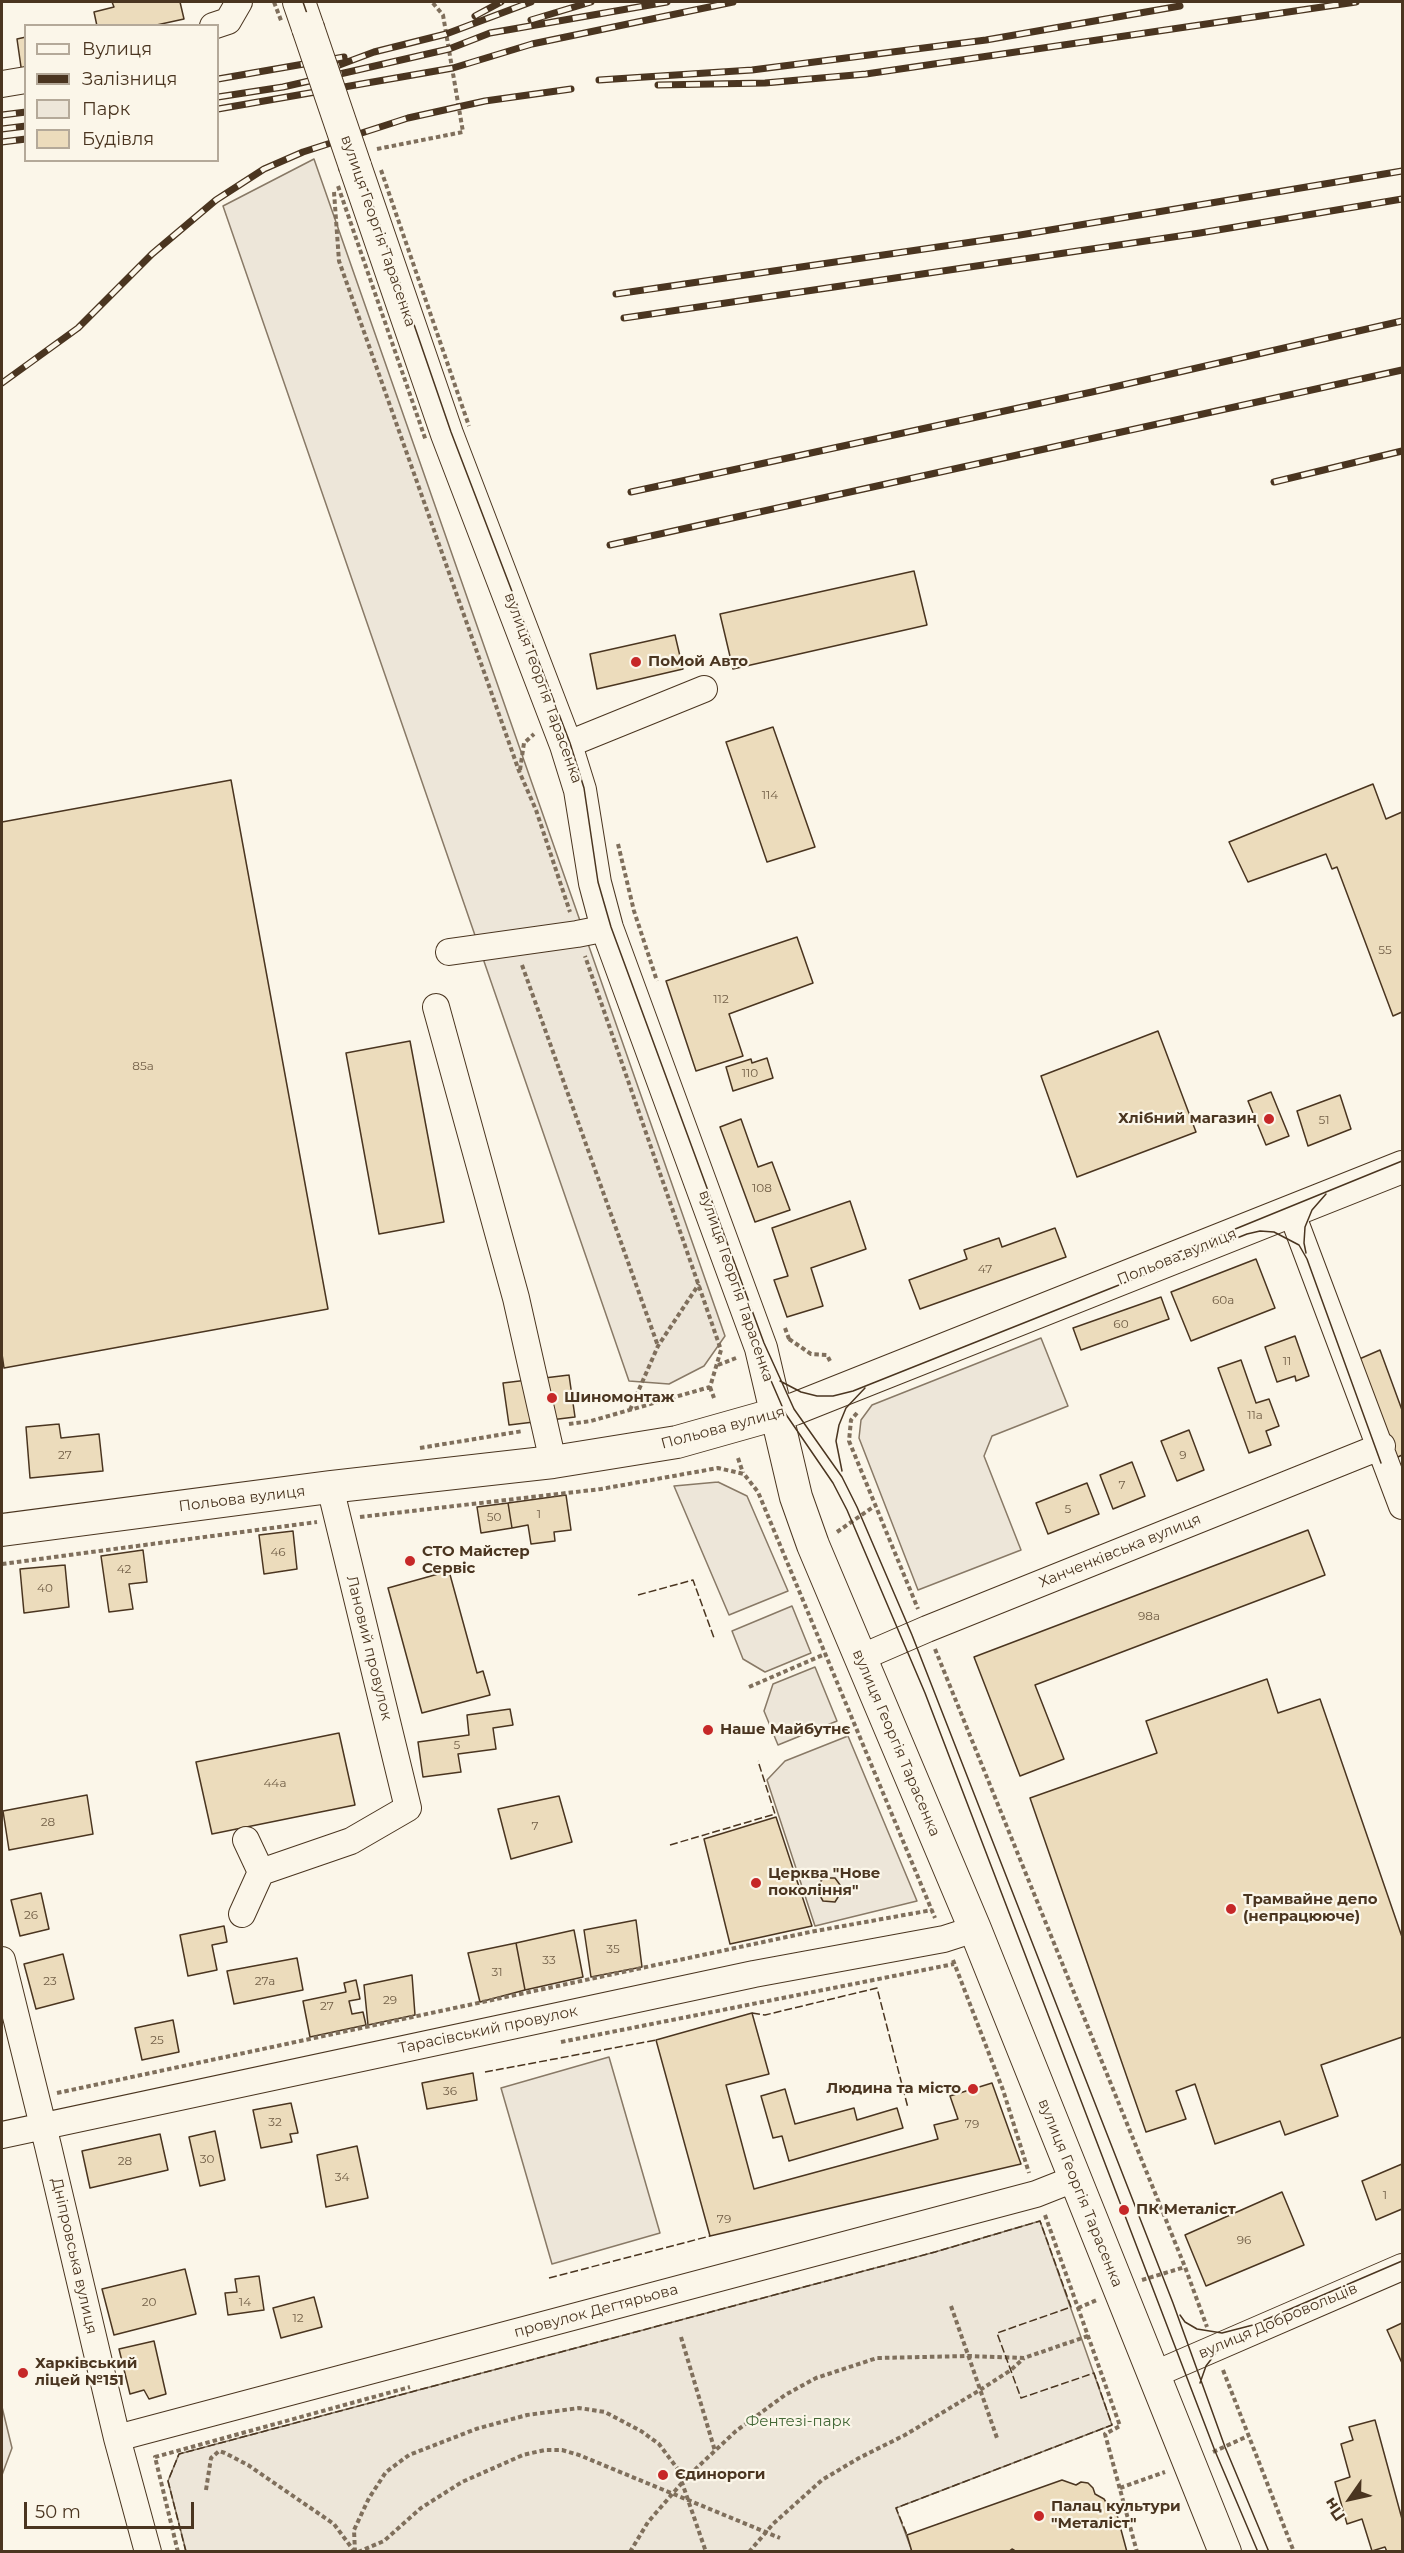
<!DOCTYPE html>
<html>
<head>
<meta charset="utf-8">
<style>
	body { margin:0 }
	#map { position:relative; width:1404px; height:2553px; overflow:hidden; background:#fbf6e9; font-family:Montserrat,sans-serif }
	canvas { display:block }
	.frame { position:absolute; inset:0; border:3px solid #4a3520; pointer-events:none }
	.legend { position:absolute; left:24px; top:24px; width:195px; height:138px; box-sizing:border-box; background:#fbf6e9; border:2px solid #b4a999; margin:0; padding:8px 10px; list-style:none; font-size:18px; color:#4a3520 }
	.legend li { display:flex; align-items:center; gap:12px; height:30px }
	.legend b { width:30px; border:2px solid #b4a999 }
	.north { position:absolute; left:1320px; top:2469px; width:60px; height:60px; -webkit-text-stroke:4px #fbf6e9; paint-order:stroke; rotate:236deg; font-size:16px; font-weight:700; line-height:24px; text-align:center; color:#4a3520 }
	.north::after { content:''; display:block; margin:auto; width:21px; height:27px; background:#4a3520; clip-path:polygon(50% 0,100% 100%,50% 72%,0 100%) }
	.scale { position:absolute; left:24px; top:2502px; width:170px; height:27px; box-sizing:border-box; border:3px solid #4a3520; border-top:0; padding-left:8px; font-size:18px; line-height:21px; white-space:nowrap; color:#4a3520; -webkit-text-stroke:4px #fbf6e9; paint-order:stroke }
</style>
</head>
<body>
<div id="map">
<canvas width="1404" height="2553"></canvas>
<div class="frame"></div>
<ul class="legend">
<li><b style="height:8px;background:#fbf6e9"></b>Вулиця</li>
<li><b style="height:8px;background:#4a3520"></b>Залізниця</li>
<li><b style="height:16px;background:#ede6d9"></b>Парк</li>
<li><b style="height:16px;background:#ecdcbc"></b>Будівля</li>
</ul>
<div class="north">Пн</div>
<div class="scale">50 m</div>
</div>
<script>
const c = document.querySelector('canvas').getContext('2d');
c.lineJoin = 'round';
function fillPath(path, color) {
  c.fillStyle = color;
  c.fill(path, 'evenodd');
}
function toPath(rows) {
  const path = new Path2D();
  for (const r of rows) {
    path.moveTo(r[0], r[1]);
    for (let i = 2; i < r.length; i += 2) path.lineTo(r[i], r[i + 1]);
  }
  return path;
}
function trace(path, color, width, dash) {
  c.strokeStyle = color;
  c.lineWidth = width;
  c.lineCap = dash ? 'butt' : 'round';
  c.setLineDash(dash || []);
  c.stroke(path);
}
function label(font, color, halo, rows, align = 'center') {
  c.font = font + ' Montserrat,sans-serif';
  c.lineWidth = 4.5;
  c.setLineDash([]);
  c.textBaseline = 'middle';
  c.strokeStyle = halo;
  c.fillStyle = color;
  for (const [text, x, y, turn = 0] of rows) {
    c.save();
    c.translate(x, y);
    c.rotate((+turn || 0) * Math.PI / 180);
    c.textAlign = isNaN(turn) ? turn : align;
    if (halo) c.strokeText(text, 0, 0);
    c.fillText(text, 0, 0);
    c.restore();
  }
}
const green = toPath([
	[314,159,725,1336,704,1366,669,1384,629,1381,223,206,314,159],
	[1041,1338,1068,1406,992,1436,984,1456,1021,1550,918,1590,859,1438,861,1420,872,1405,1041,1338],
	[718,1482,747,1496,788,1591,729,1615,674,1486,718,1482],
	[792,1606,811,1653,765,1672,743,1659,732,1631,792,1606],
	[815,1667,837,1721,778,1745,764,1711,773,1684,815,1667],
	[848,1736,917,1901,815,1926,767,1780,785,1761,848,1736],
	[609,2057,660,2233,552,2264,501,2088,609,2057],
	[1040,2221,1112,2425,896,2508,912,2551,186,2551,168,2481,179,2454,935,2252,1040,2221],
	[2,2407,12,2448,2,2475,2,2406,2,2407]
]);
const building = toPath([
	[112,2,180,2,184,19,152,26,97,26,94,12,114,7,112,2],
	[26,37,26,74,22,74,17,39,26,37],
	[914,571,927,625,733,669,720,614,914,571],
	[675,635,683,669,597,689,590,654,675,635],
	[773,727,815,847,767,862,726,742,773,727],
	[231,780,328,1309,4,1368,2,1354,2,822,231,780],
	[1373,784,1386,819,1402,812,1402,1012,1393,1016,1337,867,1332,869,1326,854,1248,882,1229,842,1373,784],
	[797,937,813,983,729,1014,743,1056,696,1071,666,981,797,937],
	[1158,1031,1196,1132,1077,1177,1041,1076,1158,1031],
	[410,1041,444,1222,379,1234,346,1053,410,1041],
	[767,1058,773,1078,733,1091,726,1067,751,1059,752,1063,767,1058],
	[1271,1092,1289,1136,1266,1145,1248,1101,1271,1092],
	[1340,1095,1351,1129,1308,1146,1297,1111,1340,1095],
	[741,1119,758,1167,772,1162,790,1210,755,1222,720,1127,741,1119],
	[850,1201,866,1249,811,1268,823,1306,787,1317,774,1280,788,1276,772,1228,850,1201],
	[1055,1228,1066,1257,920,1309,909,1280,967,1259,964,1250,999,1238,1002,1247,1055,1228],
	[1256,1259,1275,1308,1191,1341,1171,1292,1256,1259],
	[1161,1297,1169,1319,1081,1350,1073,1328,1161,1297],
	[1295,1336,1309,1376,1296,1381,1295,1376,1277,1382,1265,1347,1295,1336],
	[1380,1350,1402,1410,1402,1455,1396,1458,1357,1360,1380,1350],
	[1241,1360,1256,1403,1269,1399,1279,1426,1266,1431,1271,1445,1249,1453,1218,1368,1241,1360],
	[569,1375,575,1417,509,1425,503,1383,569,1375],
	[59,1424,61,1438,99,1434,103,1471,30,1478,26,1427,59,1424],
	[1189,1430,1204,1470,1177,1481,1161,1441,1189,1430],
	[1132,1462,1145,1496,1113,1509,1100,1475,1132,1462],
	[1087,1483,1099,1514,1048,1534,1036,1503,1087,1483],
	[566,1495,571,1530,554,1532,555,1541,531,1544,528,1525,512,1528,508,1503,566,1495],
	[508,1503,512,1528,481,1533,477,1507,508,1503],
	[1308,1530,1325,1575,1035,1685,1064,1759,1020,1776,974,1657,1308,1530],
	[293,1531,297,1569,264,1574,259,1535,293,1531],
	[143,1550,147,1582,129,1584,133,1609,109,1612,101,1556,143,1550],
	[65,1565,69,1607,24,1613,20,1569,65,1565],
	[449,1571,477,1673,483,1671,490,1695,422,1713,388,1588,449,1571],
	[1267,1679,1278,1713,1320,1699,1402,1937,1402,2037,1321,2065,1338,2116,1285,2135,1280,2121,1215,2144,1195,2084,1176,2091,1186,2119,1146,2132,1030,1798,1157,1753,1146,1721,1267,1679],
	[510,1709,513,1725,493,1728,496,1749,458,1754,461,1772,423,1777,418,1742,469,1735,467,1715,510,1709],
	[339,1733,355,1805,212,1834,196,1762,339,1733],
	[87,1795,93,1834,9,1850,3,1811,87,1795],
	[559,1796,572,1842,511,1859,498,1809,559,1796],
	[776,1817,812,1926,730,1944,704,1839,776,1817],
	[823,1878,835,1878,843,1889,835,1902,823,1901,816,1889,823,1878],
	[41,1893,49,1929,20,1936,11,1900,41,1893],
	[636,1920,642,1967,591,1977,584,1930,636,1920],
	[224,1926,227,1942,212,1945,217,1970,188,1976,180,1935,224,1926],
	[574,1930,583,1977,525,1990,516,1943,574,1930],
	[516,1943,525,1990,480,2002,468,1953,516,1943],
	[63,1954,74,1999,36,2009,24,1964,63,1954],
	[297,1958,303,1990,234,2004,227,1971,297,1958],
	[412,1975,415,2015,368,2025,364,1985,412,1975],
	[356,1980,360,1999,349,2001,352,2014,363,2012,366,2025,310,2037,303,2001,346,1992,344,1983,356,1980],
	[752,2013,769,2074,726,2085,754,2189,938,2139,934,2125,958,2119,950,2096,992,2083,1021,2164,710,2236,656,2040,752,2013],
	[173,2020,179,2052,142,2060,135,2028,173,2020],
	[473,2073,477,2100,427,2109,422,2083,473,2073],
	[785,2089,795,2124,854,2108,857,2120,897,2108,903,2128,789,2161,782,2136,773,2138,761,2096,785,2089],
	[291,2103,298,2133,290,2134,292,2142,261,2148,253,2110,291,2103],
	[215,2131,225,2180,200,2186,189,2137,215,2131],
	[160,2134,168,2170,90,2188,82,2151,160,2134],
	[357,2146,368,2198,326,2207,317,2155,357,2146],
	[1402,2164,1402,2209,1376,2220,1362,2181,1402,2164],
	[1282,2192,1304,2245,1206,2286,1185,2235,1282,2192],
	[185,2269,196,2314,114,2335,102,2289,185,2269],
	[259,2276,264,2310,228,2315,225,2293,237,2292,235,2279,259,2276],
	[314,2297,322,2327,281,2338,273,2308,314,2297],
	[1402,2323,1402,2363,1387,2330,1402,2323],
	[154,2341,166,2394,149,2399,144,2390,130,2394,119,2349,154,2341],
	[1375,2420,1402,2519,1402,2552,1387,2552,1385,2547,1372,2551,1362,2519,1347,2524,1335,2482,1350,2477,1341,2444,1353,2440,1349,2427,1375,2420],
	[1062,2480,1076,2485,1081,2482,1088,2483,1093,2488,1095,2494,1104,2499,1109,2507,1116,2511,1127,2552,1017,2552,1012,2549,1008,2552,912,2552,907,2535,1062,2480]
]);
const path = toPath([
	[377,149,463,132,443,15,432,2],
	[334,192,339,261,519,771,536,810,570,912],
	[520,770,524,743,534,734],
	[618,844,634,911,657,981],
	[522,965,658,1346],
	[785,1328,789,1339],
	[789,1339,811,1354,827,1355,830,1361],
	[718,1365,736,1358],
	[710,1387,714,1398],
	[630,1410,658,1346,699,1284],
	[857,1413,851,1420,849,1441,918,1609],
	[569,1424,591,1421,710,1387,721,1350,585,956],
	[420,1448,523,1431],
	[738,1458,743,1473],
	[360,1517,601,1489,718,1468,744,1474,758,1492,935,1918],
	[837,1532,876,1505],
	[2,1564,317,1522],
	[935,1649,1185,2267,1207,2327],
	[749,1687,825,1654],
	[953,1960,1003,2090,1029,2173],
	[561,2042,954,1964],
	[57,2093,810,1932,932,1910],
	[1045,2215,1120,2426,1105,2434,1137,2552],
	[1142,2280,1185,2267],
	[951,2306,997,2438],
	[1078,2308,1097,2300],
	[681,2337,715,2451],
	[1223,2370,1294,2552],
	[1213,2452,1248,2436],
	[1120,2488,1165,2472],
	[206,2490,211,2458,219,2451,225,2453,248,2465,334,2524,354,2551],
	[178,2552,155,2457,410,2387],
	[355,2552,354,2530,369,2498,386,2472,409,2455,476,2429,527,2415,579,2408,605,2412,641,2431,659,2444,677,2468,706,2552],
	[358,2552,384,2541,421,2508,462,2482,523,2455,545,2450,562,2450,579,2455,780,2538],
	[630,2552,648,2522,687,2477,736,2431,785,2395,816,2378,877,2358,969,2356,1024,2358,1088,2336],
	[749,2552,773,2524,822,2480,859,2458,905,2435,980,2390,1011,2370,1024,2358]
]);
const minor = toPath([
	[213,26,228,21,239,2],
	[2,84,26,80],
	[566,745,704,689],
	[449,952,577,934,607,928],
	[436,1007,516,1298,553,1462],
	[1291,1211,1402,1506],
	[860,1658,927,1629,1382,1446],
	[261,1872,351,1841,408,1808,330,1487],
	[242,1914,261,1872,246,1840],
	[2,1960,48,2146,117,2438,148,2552],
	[2,2135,754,1974,944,1939,975,1929],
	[1153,2375,1402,2267],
	[117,2438,1036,2194,1074,2179]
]);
const major = toPath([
	[299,2,308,28],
	[355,166,447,434,566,745,580,790,595,883,607,928,761,1348,796,1497,813,1545,975,1929,1225,2552],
	[2,1530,330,1487,553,1462,677,1442,794,1409,1402,1167]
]);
const tram = toPath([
	[303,2,451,432,570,743,584,788,598,882,611,927,764,1343,794,1409,842,1477,857,1507,912,1635,1173,2303,1225,2447,1269,2552],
	[1306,1253,1304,1243,1305,1227,1312,1210,1326,1194],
	[1169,1256,1402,1161],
	[756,1346,785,1413,833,1483,847,1510,925,1693,1215,2451,1258,2552],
	[780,1381,801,1392,817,1396,833,1396,853,1391,1247,1234,1260,1231,1274,1232,1299,1245,1307,1259,1381,1463],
	[842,1471,836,1441,839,1425,846,1408,865,1388],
	[1180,2315,1185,2322,1197,2329,1222,2333,1253,2325,1402,2261],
	[1200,2383,1206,2366,1216,2353,1243,2332]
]);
const rail = toPath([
	[475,16,501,2],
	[531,20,591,2],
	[326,70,374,52,446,34,531,2],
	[218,79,344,57],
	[599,80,752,70,986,40,1180,6],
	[658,85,765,83,866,74,1356,2],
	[218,97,283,87,449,49,490,33,667,2],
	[218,109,453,68,532,44,733,2],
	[2,115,26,112],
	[2,129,26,126],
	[2,142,26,139],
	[616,294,1020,235,1402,171],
	[624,318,1200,233,1402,199],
	[2,383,78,328,152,254,216,200,264,169,303,152,408,118,485,101,571,89],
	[1274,482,1402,451],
	[631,492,1092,392,1402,321],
	[610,545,1402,370]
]);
const pathBridge = toPath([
	[274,2,282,23],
	[381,170,469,426],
	[338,186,426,441]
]);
const majorBridge = toPath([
	[308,28,355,166]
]);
const fence = toPath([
	[638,1595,693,1580,714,1638],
	[670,1845,775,1814,758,1761],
	[752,2013,765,2015,877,1988,908,2108],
	[485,2072,656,2040],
	[549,2278,710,2236],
	[186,2552,168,2481,179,2454,935,2252,1040,2221,1071,2307,997,2333,1021,2398,1094,2373,1112,2425,896,2508,907,2535]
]);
const markers = [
	[636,662,6,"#c62828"],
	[1269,1119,6,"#c62828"],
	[552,1398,6,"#c62828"],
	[410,1561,6,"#c62828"],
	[708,1730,6,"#c62828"],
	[756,1883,6,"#c62828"],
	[1231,1909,6,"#c62828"],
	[973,2089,6,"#c62828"],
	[1124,2210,6,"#c62828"],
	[23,2373,6,"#c62828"],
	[663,2475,6,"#c62828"],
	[1039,2516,6,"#c62828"]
];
const numberNames = [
	["114",770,795],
	["55",1385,950],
	["112",721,999],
	["85а",143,1066],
	["110",750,1073],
	["51",1324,1120],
	["108",762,1188],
	["47",985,1269],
	["60а",1223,1300],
	["60",1121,1324],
	["11",1287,1361],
	["11а",1255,1415],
	["27",65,1455],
	["9",1183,1455],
	["7",1122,1485],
	["5",1068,1509],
	["1",539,1514],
	["50",494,1517],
	["46",278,1552],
	["42",124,1569],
	["40",45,1588],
	["98а",1149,1616],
	["5",457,1745],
	["44а",275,1783],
	["28",48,1822],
	["7",535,1826],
	["26",31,1915],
	["35",613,1949],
	["33",549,1960],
	["31",497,1972],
	["23",50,1981],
	["27а",265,1981],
	["29",390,2000],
	["27",327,2006],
	["25",157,2040],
	["36",450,2091],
	["32",275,2122],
	["79",972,2124],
	["30",207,2159],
	["28",125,2161],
	["34",342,2177],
	["1",1385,2195],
	["79",724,2219],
	["96",1244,2240],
	["20",149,2302],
	["14",245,2302],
	["12",298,2318]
];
const streetNames = [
	["вулиця Георгія Тарасенка",378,231,71],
	["вулиця Георгія Тарасенка",543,688,70],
	["Польова вулиця",1177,1257,-22],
	["вулиця Георгія Тарасенка",736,1286,71],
	["Польова вулиця",723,1428,-15],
	["Польова вулиця",242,1499,-7],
	["Ханченківська вулиця",1120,1551,-22],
	["Лановий провулок",369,1648,76],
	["вулиця Георгія Тарасенка",896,1743,67],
	["Тарасівський провулок",488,2030,-12],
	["вулиця Георгія Тарасенка",1080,2193,68],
	["Дніпровська вулиця",74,2256,77],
	["провулок Дегтярьова",596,2311,-15],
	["вулиця Добровольців",1278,2321,-23]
];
const poiNames = [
	["ПоМой Авто",648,662],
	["Хлібний магазин",1257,1119,"right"],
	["Шиномонтаж",564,1398],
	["СТО Майстер",422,1552],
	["Сервіс",422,1569],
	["Наше Майбутнє",720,1730],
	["Церква \"Нове",768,1874],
	["покоління\"",768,1891],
	["Трамвайне депо",1243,1900],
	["(непрацююче)",1243,1917],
	["Людина та місто",961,2089,"right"],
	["ПК Металіст",1136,2210],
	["Харківський",35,2364],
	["ліцей №151",35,2381],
	["Єдинороги",675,2475],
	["Палац культури",1051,2507],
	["\"Металіст\"",1051,2524]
];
const parkNames = [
	["Фентезі-парк",798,2422]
];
fillPath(green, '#ede6d9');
trace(green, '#887966', 1.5);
fillPath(building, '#ecdcbc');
trace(building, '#4a3520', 1.5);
trace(minor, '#4a3520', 28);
trace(major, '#4a3520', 34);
trace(path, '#7f6f5c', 4, [4.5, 3]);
trace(minor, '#fbf6e9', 26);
trace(major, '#fbf6e9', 32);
trace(tram, '#4a3520', 1.5);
trace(rail, '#4a3520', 7);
trace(rail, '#fbf6e9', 4.5, [14]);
trace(majorBridge, '#4a3520', 34, []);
trace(pathBridge, '#7f6f5c', 4, [4.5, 3]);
trace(majorBridge, '#fbf6e9', 32);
trace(fence, '#4a3520', 1.5, [8, 3]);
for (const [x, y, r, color] of markers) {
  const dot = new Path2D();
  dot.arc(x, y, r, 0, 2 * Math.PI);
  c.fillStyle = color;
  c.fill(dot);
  trace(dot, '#fbf6e9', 2);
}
label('12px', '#725f47', null, numberNames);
label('15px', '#4a3520', '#fbf6e9', streetNames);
label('bold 15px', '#4a3520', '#fbf6e9', poiNames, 'left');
label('15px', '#436837', '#fbf6e9', parkNames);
</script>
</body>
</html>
